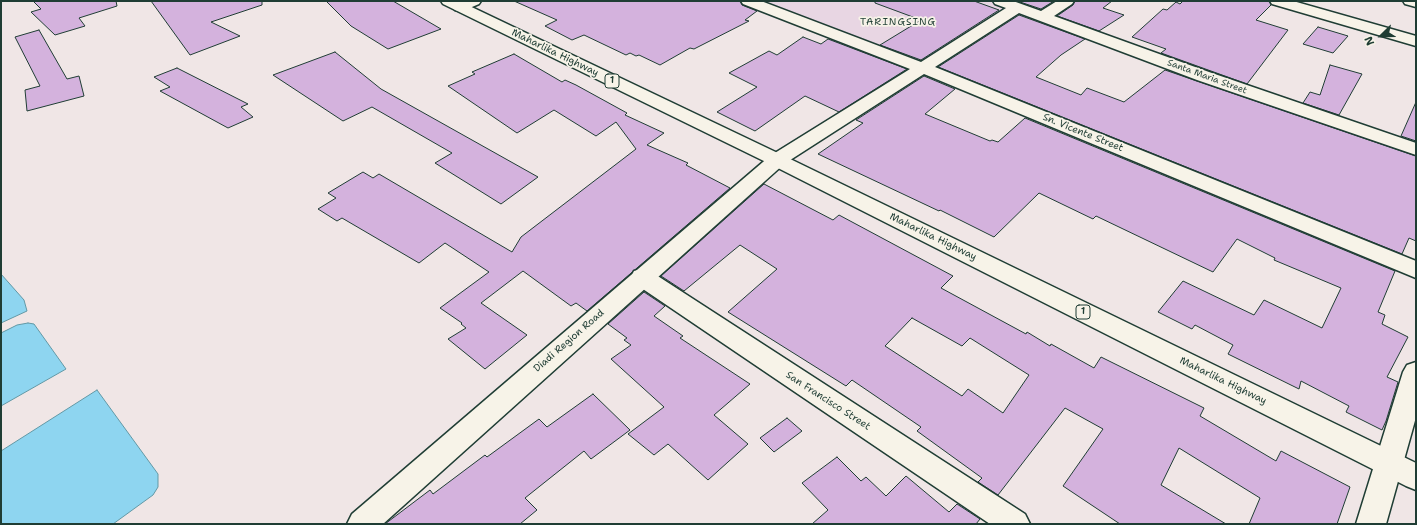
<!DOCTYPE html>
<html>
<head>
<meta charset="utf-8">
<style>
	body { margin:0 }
	#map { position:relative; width:1417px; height:525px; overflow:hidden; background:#f0e6e6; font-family:"Shantell Sans",sans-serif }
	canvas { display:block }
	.frame { position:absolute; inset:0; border:2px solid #1f3d34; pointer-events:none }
	.north { position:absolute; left:1361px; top:16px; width:40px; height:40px; -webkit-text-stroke:3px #f7f3e8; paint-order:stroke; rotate:247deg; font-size:11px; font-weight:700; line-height:16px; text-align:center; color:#1f3d34 }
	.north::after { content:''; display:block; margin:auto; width:14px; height:18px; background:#1f3d34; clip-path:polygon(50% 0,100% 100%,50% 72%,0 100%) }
</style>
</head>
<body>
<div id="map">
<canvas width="1417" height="525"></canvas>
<div class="frame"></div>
<div class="north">N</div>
</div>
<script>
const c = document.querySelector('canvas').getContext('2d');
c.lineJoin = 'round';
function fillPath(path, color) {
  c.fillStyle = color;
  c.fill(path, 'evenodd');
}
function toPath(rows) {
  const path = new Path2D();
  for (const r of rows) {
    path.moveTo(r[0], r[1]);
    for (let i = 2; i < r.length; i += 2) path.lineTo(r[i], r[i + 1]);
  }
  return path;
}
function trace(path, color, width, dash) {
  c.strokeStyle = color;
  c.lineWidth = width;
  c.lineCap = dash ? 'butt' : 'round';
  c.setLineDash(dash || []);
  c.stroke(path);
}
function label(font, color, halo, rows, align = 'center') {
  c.font = font + ' "Shantell Sans",sans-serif';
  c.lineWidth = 3.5;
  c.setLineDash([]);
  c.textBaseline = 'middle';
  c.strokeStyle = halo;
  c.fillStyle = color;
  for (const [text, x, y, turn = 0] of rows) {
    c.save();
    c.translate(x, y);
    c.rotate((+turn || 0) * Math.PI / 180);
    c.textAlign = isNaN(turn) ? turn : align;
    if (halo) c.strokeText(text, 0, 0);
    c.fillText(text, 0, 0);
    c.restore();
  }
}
const built = toPath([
	[758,1,989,1,1006,7,921,64]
]);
const water = toPath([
	[1,274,24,300,27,311,1,323,1,274],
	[28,323,34,324,66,369,1,406,1,333,17,325,28,323],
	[97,390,158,474,158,487,153,495,113,524,1,524,1,451,97,390]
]);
const building = toPath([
	[33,1,116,1,117,6,79,18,85,26,55,35,31,12,41,9,33,1],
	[151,1,262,1,262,5,211,22,240,36,190,55,151,1],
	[326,1,393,1,441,29,388,49,351,26,326,1],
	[514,1,740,1,742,5,757,11,745,20,749,21,694,49,690,48,660,65,639,55,636,56,630,53,626,55,584,35,572,40,545,26,557,20,514,1],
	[875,1,974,1,999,10,921,60,880,45,921,20,875,3,875,1],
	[1017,1,1054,1,1041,9,1017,1],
	[1075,1,1112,1,1103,8,1124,15,1099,31,1057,16,1073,5,1075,1],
	[1183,1,1269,1,1271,5,1256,20,1288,30,1247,84,1161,53,1166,49,1132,37,1163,9,1167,10,1176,2,1180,4,1183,1],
	[1019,15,1085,39,1061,55,1036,77,1081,95,1087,88,1124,102,1165,70,1416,156,1416,241,1409,238,1402,254,938,67,1019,15],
	[1318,27,1348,36,1333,53,1303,44,1318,27],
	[39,30,67,79,79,76,84,96,27,111,25,90,40,86,15,37,39,30],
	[803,37,821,44,828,39,907,69,839,112,805,96,755,131,717,112,757,87,729,73,769,51,777,55,803,37],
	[335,52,381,89,538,177,501,204,435,163,452,153,372,107,343,121,273,75,335,52],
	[514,54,562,82,565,80,576,85,627,113,625,115,664,133,647,145,688,163,686,165,730,188,587,311,576,303,571,306,523,271,481,303,527,335,485,369,448,339,466,328,461,324,462,323,440,308,489,272,445,243,419,263,342,218,337,221,318,209,336,198,328,193,363,172,373,178,379,174,512,252,521,237,636,149,616,122,596,136,554,110,517,133,448,86,475,74,472,72,514,54],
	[1330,65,1362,74,1339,115,1303,103,1310,92,1320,95,1330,65],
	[177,68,248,104,241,107,253,117,228,128,160,91,170,87,154,77,177,68],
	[924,76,955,89,925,114,990,141,992,140,998,142,1025,118,1395,271,1378,312,1385,315,1382,324,1408,337,1387,377,1398,382,1386,421,1382,430,1346,412,1349,406,1301,381,1299,389,1228,354,1233,345,1195,325,1192,329,1158,312,1183,281,1254,315,1264,300,1322,328,1341,288,1274,260,1275,258,1237,239,1213,272,1096,216,1093,219,1039,193,994,237,940,210,939,211,818,154,863,123,856,120,924,76],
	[1416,102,1416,141,1401,136,1416,102],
	[764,184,833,220,839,215,953,276,941,288,1026,334,1027,332,1050,346,1051,344,1094,368,1101,357,1204,408,1200,416,1276,461,1281,451,1350,487,1337,524,1249,524,1260,498,1179,448,1161,485,1226,524,1120,524,1063,486,1103,429,1065,408,998,495,978,482,982,478,917,431,921,427,852,380,846,386,728,312,777,269,740,245,684,291,661,276,764,184],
	[912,318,962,346,970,338,1029,375,1003,413,968,389,962,396,885,346,912,318],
	[644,292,665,306,654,316,683,336,680,338,750,384,714,415,748,444,708,480,668,444,654,455,628,434,664,407,611,359,631,345,624,340,627,338,608,324,644,292],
	[593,394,630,430,591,459,584,451,525,498,537,510,520,524,385,524,430,490,433,494,485,455,487,457,539,419,547,427,593,394],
	[787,418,802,431,774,452,760,438,787,418],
	[837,457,861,481,866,477,886,496,906,476,949,512,957,504,980,519,976,524,812,524,828,510,802,483,837,457]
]);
const minor = toPath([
	[462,1,481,1,479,4,465,10,460,11,455,10,453,7,455,4,462,1],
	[741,1,761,1,921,62,1006,8,995,4,993,1,1013,1,1041,11,1057,1,1074,1,1072,4,1054,16,1209,72,1416,143,1416,155,1197,80,1019,13,935,67,1416,261,1416,278,924,74,784,164,777,166,770,164,767,160,770,156,910,69,743,4,741,1],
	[1270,1,1293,1,1416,36,1416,46,1272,4,1270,1],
	[1403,1,1416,1,1416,7,1405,4,1403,1],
	[642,269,650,271,1025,514,1030,524,990,524,634,283,631,277,634,271,642,269],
	[1416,362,1416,417,1386,524,1356,524,1403,372,1407,365,1416,362]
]);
const secondary = toPath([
	[777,154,784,156,787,160,784,164,383,524,347,524,352,514,770,156,777,154]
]);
const trunk = toPath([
	[441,1,459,1,784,156,1416,463,1416,490,1406,486,770,164,443,4,441,1]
]);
const farStreetnames = [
	["Santa Maria Street",1207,77,20]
];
const shields = [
	[612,81,14],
	[1083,312,14]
];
const shieldNames = [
	["1",612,81],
	["1",1083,312]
];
const farQuarternames = [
	["TARINGSING",898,22]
];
const streetNames = [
	["Maharlika Highway",555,53,26],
	["Sn. Vicente Street",1083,133,22],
	["Maharlika Highway",933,237,26],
	["Diadi Region Road",569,341,-41],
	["Maharlika Highway",1223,381,26],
	["San Francisco Street",828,401,33]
];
fillPath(built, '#e8d6e3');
fillPath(water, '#8ed5f0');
trace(water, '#6298a5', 1);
fillPath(building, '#d4b2dd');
trace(building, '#1f3d34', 1);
trace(minor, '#1f3d34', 3);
trace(secondary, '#1f3d34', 3);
trace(trunk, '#1f3d34', 3);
fillPath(minor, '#f7f3e8');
fillPath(secondary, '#f7f3e8');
fillPath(trunk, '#f7f3e8');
label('9px', '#1f3d34', '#f7f3e8', farStreetnames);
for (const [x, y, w] of shields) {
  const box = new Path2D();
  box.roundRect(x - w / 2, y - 7, w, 14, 3);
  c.fillStyle = '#f7f3e8';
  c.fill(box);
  trace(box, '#1f3d34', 1);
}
label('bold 9px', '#1f3d34', null, shieldNames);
c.letterSpacing = '1px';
label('10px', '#1f3d34', '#f7f3e8', farQuarternames);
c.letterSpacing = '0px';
label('10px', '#1f3d34', '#f7f3e8', streetNames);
</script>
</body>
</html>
